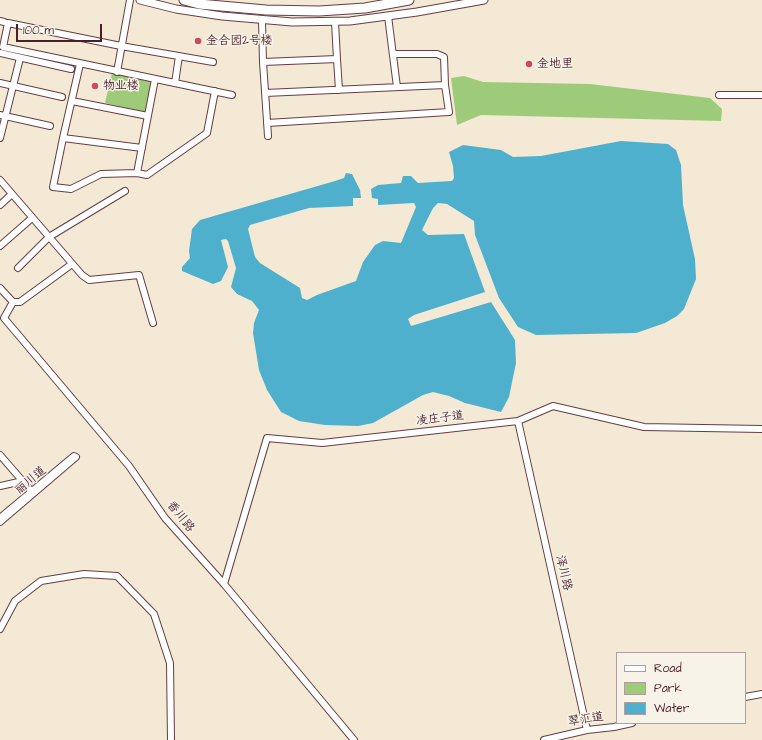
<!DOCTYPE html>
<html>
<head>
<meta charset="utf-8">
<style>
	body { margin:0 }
	#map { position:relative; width:762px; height:740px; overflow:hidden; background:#f4e9d4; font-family:"Architects Daughter",sans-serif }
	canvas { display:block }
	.legend { position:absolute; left:616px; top:652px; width:130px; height:72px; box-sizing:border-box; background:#f7f3e8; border:1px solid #b29e9c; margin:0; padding:5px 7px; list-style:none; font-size:12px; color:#4a1f2b }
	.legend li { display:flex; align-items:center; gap:8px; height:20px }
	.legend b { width:20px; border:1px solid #b29e9c }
	.scale { position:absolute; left:16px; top:24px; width:86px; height:18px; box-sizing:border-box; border:2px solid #4a1f2b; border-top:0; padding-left:5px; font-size:12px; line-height:14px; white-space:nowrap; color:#4a1f2b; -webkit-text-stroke:3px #f7f3e8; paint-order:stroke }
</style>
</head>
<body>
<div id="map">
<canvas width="762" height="740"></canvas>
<ul class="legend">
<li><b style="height:5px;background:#fff"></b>Road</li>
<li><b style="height:11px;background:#9ecb79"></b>Park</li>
<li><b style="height:11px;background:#4fb0ce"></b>Water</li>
</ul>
<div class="scale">100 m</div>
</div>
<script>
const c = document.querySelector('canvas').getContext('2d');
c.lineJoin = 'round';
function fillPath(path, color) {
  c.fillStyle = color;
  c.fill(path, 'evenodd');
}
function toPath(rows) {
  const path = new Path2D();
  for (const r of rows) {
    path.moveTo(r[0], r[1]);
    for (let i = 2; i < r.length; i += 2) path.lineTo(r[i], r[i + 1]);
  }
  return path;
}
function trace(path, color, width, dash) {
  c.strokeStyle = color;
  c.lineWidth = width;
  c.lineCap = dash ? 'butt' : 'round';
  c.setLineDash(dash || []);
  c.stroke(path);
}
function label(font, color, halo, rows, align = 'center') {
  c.font = font + ' "Architects Daughter","LXGW WenKai TC",sans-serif';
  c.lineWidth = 3;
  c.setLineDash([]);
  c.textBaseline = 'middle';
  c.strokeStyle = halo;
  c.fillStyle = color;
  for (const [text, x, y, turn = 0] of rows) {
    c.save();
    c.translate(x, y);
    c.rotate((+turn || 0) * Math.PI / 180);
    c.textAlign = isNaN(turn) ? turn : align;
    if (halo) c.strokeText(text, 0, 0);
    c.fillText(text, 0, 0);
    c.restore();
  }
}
const green = toPath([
	[112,73,152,82,145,112,105,103],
	[464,76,483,82,590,84,710,98,722,109,721,121,481,115,457,125,451,78]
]);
const water = toPath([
	[621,141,668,144,676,150,681,165,683,205,695,259,696,279,684,309,677,316,665,323,636,333,536,335,518,327,499,298,475,235,474,221,447,204,438,203,433,208,422,230,428,235,464,234,485,292,414,315,408,319,411,326,491,302,515,340,516,363,509,397,501,412,465,403,449,396,433,392,423,395,373,423,358,426,325,425,299,421,281,412,267,390,259,370,253,333,254,323,259,310,252,301,237,294,231,287,236,268,228,241,226,239,221,240,228,267,221,281,213,284,182,271,182,267,190,258,189,251,192,229,200,220,335,181,344,178,346,173,352,174,360,190,361,198,353,198,353,206,309,208,250,225,248,229,255,257,260,263,300,288,302,298,307,300,317,295,356,281,363,262,375,245,383,241,401,243,416,207,414,203,378,205,378,199,372,198,371,189,378,185,401,183,403,176,411,176,418,183,452,181,454,178,453,166,449,152,463,145,501,150,513,157,541,156]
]);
const minor = toPath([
	[388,16,397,87],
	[0,21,4,22],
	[262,21,263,62,337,59,335,22],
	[0,53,71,69],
	[337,59,339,90],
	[213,62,121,46,8,23,3,47,232,95],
	[263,62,268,136],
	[80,64,63,138,142,148],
	[117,72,130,0],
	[0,83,62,97],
	[175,83,179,56],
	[265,93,445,85,444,57,437,54,393,54],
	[719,95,762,95],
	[72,101,148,116],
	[0,115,50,126],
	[267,123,449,112,445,85],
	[0,138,20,58],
	[63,138,53,187,71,189,101,174,137,173,155,79],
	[137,173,147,175,207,133,215,91],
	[0,180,82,275,89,280,139,275,153,323],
	[0,205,12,194],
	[0,246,32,218],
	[18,268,49,237,125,191],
	[0,288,13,302,20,302,72,264],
	[13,302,4,318,129,466,165,518,224,584,354,740],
	[518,421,587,730],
	[0,455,33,493],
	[0,486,23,481],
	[0,518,74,456,76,457,0,522],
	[224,584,267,438,322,443,518,421,553,406,644,427,762,429],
	[0,629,15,601,41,581,84,574,117,576,154,614,170,663,171,740],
	[745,697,762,694],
	[544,740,587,730,614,727,632,723]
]);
const major = toPath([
	[140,0,176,9,222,16,292,22,350,21,417,12,484,0]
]);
const highway = toPath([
	[184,0,199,4,266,10,319,11,365,8,409,0]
]);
const markers = [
	[198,41,4,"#d1495b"],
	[529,64,4,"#d1495b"],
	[95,86,4,"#d1495b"]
];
const poiNames = [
	["金合园2号楼",206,41],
	["金地里",537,64],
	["物业楼",103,86]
];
const streetNames = [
	["凌庄子道",440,419,-7],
	["丽川道",31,481,-40],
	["香川路",180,517,51],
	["泽川路",563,573,77],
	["翠汇道",586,720,-9]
];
fillPath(green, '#9ecb79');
fillPath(water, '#4fb0ce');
trace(minor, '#643d44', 8);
trace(major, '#643d44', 9);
trace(highway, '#643d44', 11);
trace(minor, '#fff', 6);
trace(major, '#fff', 7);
trace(highway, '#fff', 9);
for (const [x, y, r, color] of markers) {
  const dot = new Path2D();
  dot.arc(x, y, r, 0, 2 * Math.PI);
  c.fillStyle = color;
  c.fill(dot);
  trace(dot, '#f7f3e8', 1.5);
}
label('12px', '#4a1f2b', '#f7f3e8', poiNames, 'left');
label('12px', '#4a1f2b', '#f7f3e8', streetNames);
</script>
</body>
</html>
